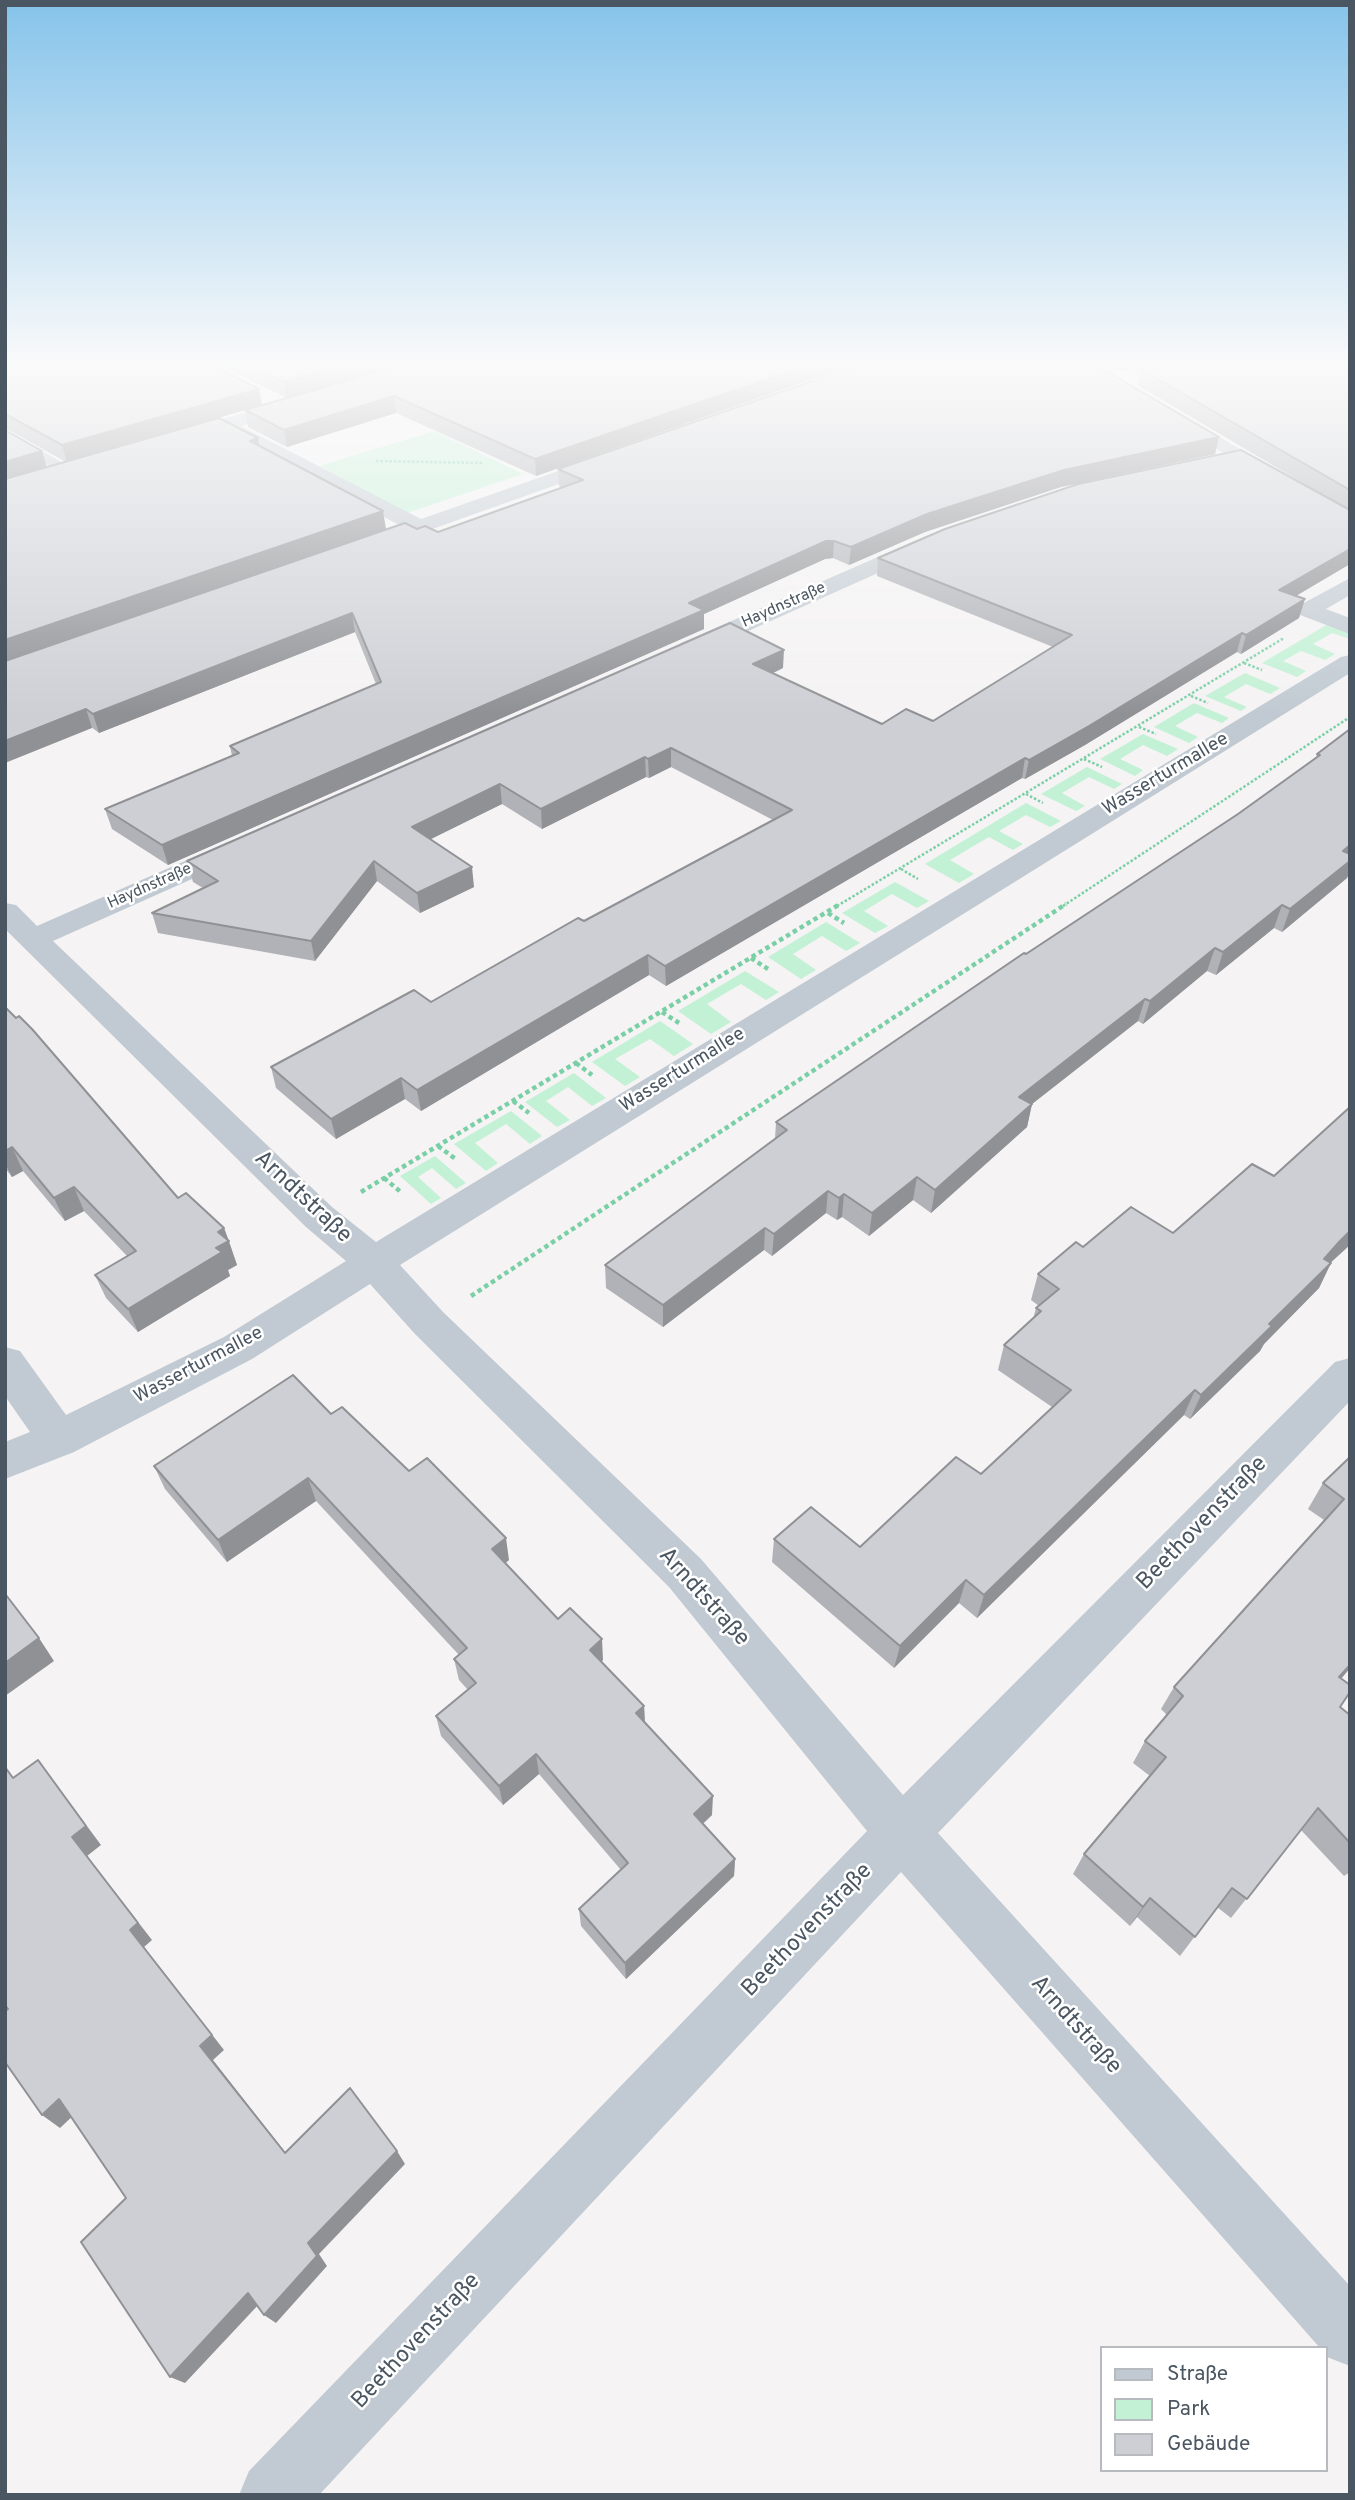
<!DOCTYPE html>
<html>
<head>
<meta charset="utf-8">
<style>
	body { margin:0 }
	#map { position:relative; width:1355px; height:2500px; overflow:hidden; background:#f5f3f3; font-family:Overpass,sans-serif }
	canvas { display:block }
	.frame { position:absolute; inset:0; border:7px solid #4a5661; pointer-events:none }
	.legend { position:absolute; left:1100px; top:2346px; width:228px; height:126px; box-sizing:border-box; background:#fff; border:2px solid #b7bbc0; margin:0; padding:9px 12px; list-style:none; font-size:21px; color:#4a5661 }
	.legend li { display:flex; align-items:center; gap:14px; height:35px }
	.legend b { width:35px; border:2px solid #b7bbc0 }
</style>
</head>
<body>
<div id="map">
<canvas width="1355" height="2500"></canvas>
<div class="frame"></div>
<ul class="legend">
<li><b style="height:9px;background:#c1cad2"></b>Straße</li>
<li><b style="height:19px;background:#c3f1d5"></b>Park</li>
<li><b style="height:19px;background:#cdcfd5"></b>Gebäude</li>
</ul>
</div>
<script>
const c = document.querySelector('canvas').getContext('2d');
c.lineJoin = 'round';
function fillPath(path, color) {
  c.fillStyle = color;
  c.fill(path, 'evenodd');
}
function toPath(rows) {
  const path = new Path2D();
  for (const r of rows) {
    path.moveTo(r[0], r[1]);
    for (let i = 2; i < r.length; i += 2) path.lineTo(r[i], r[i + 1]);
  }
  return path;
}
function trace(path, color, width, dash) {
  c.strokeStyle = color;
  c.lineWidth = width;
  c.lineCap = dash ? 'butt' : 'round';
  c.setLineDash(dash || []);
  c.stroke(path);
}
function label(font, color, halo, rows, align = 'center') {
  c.font = font + ' Overpass,sans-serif';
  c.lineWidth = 5;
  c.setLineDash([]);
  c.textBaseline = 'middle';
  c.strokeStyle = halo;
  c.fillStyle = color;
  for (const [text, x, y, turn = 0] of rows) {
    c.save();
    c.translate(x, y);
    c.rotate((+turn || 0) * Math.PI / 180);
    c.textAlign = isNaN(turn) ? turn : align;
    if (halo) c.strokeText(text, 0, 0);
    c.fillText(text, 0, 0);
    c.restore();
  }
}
const green = toPath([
	[434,431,523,474,407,513,319,466],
	[1328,624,1350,632,1350,639,1332,633,1313,644,1335,654,1325,660,1301,651,1283,661,1306,671,1297,677,1262,663],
	[1245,673,1280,688,1270,694,1246,684,1224,697,1247,707,1241,711,1205,696],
	[1194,703,1229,718,1222,723,1197,713,1175,726,1198,737,1189,743,1154,727],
	[1143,734,1178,749,1167,756,1143,745,1120,759,1143,770,1135,776,1100,759],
	[1087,767,1122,784,1114,789,1089,777,1062,793,1085,806,1076,811,1041,794],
	[1026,803,1061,821,1050,827,1026,815,999,831,1023,844,1013,850,989,837,977,844,950,860,974,874,959,883,925,864],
	[895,882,929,901,917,908,892,894,864,911,888,926,875,933,842,913],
	[826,922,860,943,846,951,822,936,793,954,816,970,801,979,768,957],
	[745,971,779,992,766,1000,741,984,707,1004,731,1022,711,1034,678,1011],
	[660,1021,693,1044,674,1056,650,1039,615,1059,640,1077,625,1086,592,1062],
	[574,1073,606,1098,592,1106,568,1087,546,1101,570,1120,557,1127,525,1102],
	[511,1111,542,1136,530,1144,506,1124,475,1143,498,1163,486,1171,454,1144],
	[435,1156,466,1183,456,1189,432,1168,418,1177,441,1198,431,1204,400,1176]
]);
const pathFar1 = toPath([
	[376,461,483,463],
	[1244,663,1262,670],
	[1191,696,1208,703],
	[1139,727,1156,734],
	[1084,759,1102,767],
	[1026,794,1043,803],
	[901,869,918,879],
	[837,906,1284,638],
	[1063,906,1350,717]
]);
const path = toPath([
	[828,913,844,923],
	[751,958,768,969],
	[662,1012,679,1023],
	[576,1063,592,1075],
	[513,1101,529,1113],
	[438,1146,457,1160],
	[384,1178,402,1193],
	[361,1192,840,904],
	[471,1296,1066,904]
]);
const lane = toPath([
	[5,430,72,468,74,471,67,475,62,474,5,440,5,430]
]);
const street = toPath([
	[1076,365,1098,365,1350,514,1350,529,1076,365],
	[295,398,304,404,302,408,241,426,421,519,601,456,608,454,618,460,615,464,368,552,357,545,360,540,401,526,222,431,178,444,168,438,171,434,295,398],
	[926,536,934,538,937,543,934,548,699,653,681,653,678,648,681,643,926,536],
	[1350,578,1350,595,1326,609,1350,618,1350,634,1300,615,1296,610,1300,605,1350,578],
	[1350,655,1350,673,400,1265,443,1312,701,1559,903,1795,1335,1362,1350,1358,1350,1401,938,1833,1350,2286,1350,2366,1327,2357,1325,2348,1320,2348,901,1872,319,2495,239,2495,249,2471,867,1831,669,1587,415,1334,370,1284,252,1359,74,1452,5,1479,5,1442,30,1432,5,1396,5,1347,20,1351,66,1415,224,1337,346,1261,306,1227,5,929,5,903,16,905,37,926,228,842,238,839,248,842,253,848,248,854,53,941,332,1207,376,1242,1341,657,1350,655]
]);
const wall = toPath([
	[5,365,259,389,262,405,287,398,219,365,852,365,536,476,396,413,287,447,248,427,245,410,158,436,259,445,386,529,5,661,47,467,66,462,5,428],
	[1103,365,1171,365,1114,371],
	[1350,365,1350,564,1295,596,1299,618,1241,654,1237,652,1085,745,1025,779,1022,778,666,986,649,975,421,1111,405,1099,336,1139,276,1088,271,1067,431,1002,773,820,671,767,649,778,646,777,542,829,502,804,430,839,474,887,420,913,377,881,315,961,158,933,152,913,203,888,193,882,187,861,783,668,773,673,882,724,933,721,1053,647,877,576,878,558,1340,505,1137,385,1140,369],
	[1104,370,1219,437,1215,454,1061,487,925,532,849,565,833,558,825,559,704,614,704,629,168,865,112,829,105,809,232,756,230,746,376,684,355,632,99,733,5,661,417,529,438,532,562,488,559,486,558,469],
	[1350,729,1350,871,1347,878,1282,932,1274,928,1216,975,1207,971,1143,1024,1138,1021,1032,1104,1027,1127,931,1213,913,1200,869,1236,842,1217,837,1220,826,1213,772,1256,764,1250,663,1327,606,1288,605,1265,775,1139,776,1122,1238,814,1316,758,1317,754],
	[5,1007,178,1198,224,1228,229,1241,237,1265,228,1270,230,1276,138,1332,106,1298,95,1275,127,1256,84,1211,65,1221,23,1171,12,1177,5,1168],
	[1173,1233,1331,1263,1319,1288,1264,1344,1260,1351,1190,1419,1184,1415,977,1618,959,1603,894,1668,772,1562,774,1539,860,1547,981,1474,1052,1407,998,1370,1004,1345,1033,1319,1036,1308,1039,1306,1031,1300,1038,1274,1083,1247],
	[331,1414,409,1471,509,1560,505,1563,558,1619,603,1660,601,1662,644,1706,645,1722,712,1815,703,1824,735,1859,734,1876,626,1979,581,1926,579,1909,621,1870,539,1774,503,1805,441,1736,436,1716,468,1690,459,1680,454,1659,459,1655,316,1501,227,1562,165,1489,154,1466],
	[1350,1457,1350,1668,1341,1679,1340,1707,1350,1715,1350,1872,1344,1876,1301,1830,1231,1918,1217,1907,1180,1956,1137,1917,1130,1926,1073,1874,1084,1854,1150,1776,1133,1763,1145,1741,1167,1715,1161,1709,1174,1687,1324,1520,1308,1509,1323,1483]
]);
const shadedWall = toPath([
	[344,365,401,365,287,398,284,382],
	[808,365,852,365,536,476,535,459],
	[1115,365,1171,365,1114,371],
	[259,389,262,405,67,462,62,445],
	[394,396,396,413,287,447,284,430],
	[1219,437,1215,454,1061,487,925,532,849,565,851,547,927,514,1064,470],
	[258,438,261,455,250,441],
	[42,451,47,468,5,480,5,462],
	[383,511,386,529,5,661,5,640],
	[826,541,834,541,833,558,825,559,704,614,704,629,168,865,162,845,689,603],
	[1350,549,1350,564,1274,609,1279,590],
	[1305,599,1299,618,1241,654,1246,635],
	[352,613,355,632,99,733,93,714],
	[1242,633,1237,652,1085,745,1025,779,1029,760],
	[784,650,783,668,752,683,753,664],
	[86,709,92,728,5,763,5,741],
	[671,748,671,767,649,778,648,759],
	[645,757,646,777,542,829,541,809],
	[1025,758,1022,778,666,986,665,966],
	[500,784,502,804,415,847,412,827],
	[1350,845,1350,860,1343,851],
	[374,861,377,881,315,961,311,941],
	[1350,861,1350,871,1347,878,1282,932,1290,909],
	[472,867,474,887,420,913,417,893],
	[1282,905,1274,928,1216,975,1223,952],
	[1215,948,1207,971,1143,1024,1150,1001],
	[648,955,649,975,421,1111,417,1090],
	[1145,999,1138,1021,1032,1104,1027,1127,931,1213,935,1190,1019,1097],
	[401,1078,405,1099,336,1139,331,1119],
	[12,1147,23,1171,12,1177,5,1163,5,1151],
	[917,1177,913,1200,869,1236,872,1213],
	[74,1187,84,1211,65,1221,54,1198],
	[828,1191,826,1213,772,1256,774,1234],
	[844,1194,842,1217,837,1220,839,1198],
	[224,1228,237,1265,228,1270,230,1276,138,1332,128,1309,216,1248,218,1232],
	[765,1228,764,1250,663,1327,663,1305],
	[1350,1231,1350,1245,1327,1266,1331,1263,1319,1288,1264,1344,1260,1351,1190,1419,1201,1395,1340,1241],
	[1195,1390,1184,1415,977,1618,984,1595],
	[308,1478,316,1501,227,1562,218,1540],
	[506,1538,509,1560,496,1571,492,1549],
	[966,1580,959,1603,894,1668,900,1646],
	[39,1638,54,1661,5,1696,5,1663],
	[602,1639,603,1660,591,1671,590,1650],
	[1350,1665,1350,1668,1323,1700,1339,1677],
	[644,1706,645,1726,636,1713],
	[536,1754,539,1774,503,1805,499,1786],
	[38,1760,101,1845,87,1856,152,1940,144,1947,224,2050,213,2060,296,2166,285,2153,200,2046,72,1837],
	[713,1796,712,1815,693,1832,694,1814],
	[735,1859,734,1876,626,1979,625,1963],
	[1150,1898,1137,1917,1130,1926,1143,1907],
	[59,2099,76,2113,60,2128,42,2115],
	[397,2151,405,2164,319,2254,327,2266,276,2323,264,2315,308,2243],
	[248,2293,261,2302,185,2383,170,2377]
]);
const building = toPath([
	[5,365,211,365,259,389,62,445,5,414,5,365],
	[248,365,344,365,284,382,248,365],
	[402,365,808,365,535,459,394,396,284,430,245,410,402,365],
	[859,365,1096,365,1219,437,1064,470,927,514,851,547,834,541,826,541,689,603,704,610,162,845,105,809,239,753,230,746,381,682,352,613,93,714,86,709,5,741,5,661,405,523,417,529,425,526,438,532,583,480,558,469,859,365],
	[1175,365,1350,365,1350,490,1140,369,1175,365],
	[219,418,258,438,250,441,383,511,5,640,5,479,219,418],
	[5,430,42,451,5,462,5,430],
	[1241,450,1350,510,1350,549,1279,590,1305,599,1246,635,1242,633,1089,726,1029,760,1025,758,665,966,648,955,417,1090,401,1078,331,1119,271,1067,414,990,431,1002,578,918,584,921,792,810,671,748,648,759,645,757,541,809,500,784,412,827,472,867,417,893,374,861,311,941,152,913,218,881,187,861,730,623,784,650,753,664,882,724,906,709,933,721,1072,635,878,558,945,529,1078,484,1241,450],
	[1350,729,1350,845,1343,851,1350,854,1350,861,1290,909,1282,905,1223,952,1215,948,1150,1001,1145,999,1019,1097,1032,1104,935,1190,917,1177,872,1213,844,1194,839,1198,828,1191,774,1234,765,1228,663,1305,605,1265,787,1130,776,1122,1024,953,1026,954,1238,814,1320,755,1317,754,1350,729],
	[5,1007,16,1018,19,1016,32,1029,178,1198,186,1193,224,1228,218,1232,229,1241,216,1248,222,1252,128,1309,95,1275,136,1251,74,1187,54,1198,12,1147,5,1151,5,1007],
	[1350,1107,1350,1231,1340,1241,1324,1259,1331,1263,1269,1324,1272,1326,1201,1395,1195,1390,984,1595,966,1580,900,1646,774,1539,811,1507,860,1547,956,1457,981,1474,1071,1390,1004,1345,1041,1311,1036,1308,1059,1289,1038,1274,1076,1242,1083,1247,1131,1207,1173,1233,1252,1164,1274,1176,1350,1107],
	[293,1375,331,1414,342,1407,409,1471,427,1458,506,1538,492,1549,558,1619,570,1608,602,1639,590,1650,644,1706,636,1713,713,1796,694,1814,735,1859,625,1963,579,1909,628,1863,536,1754,499,1786,436,1716,476,1683,454,1659,467,1648,308,1478,218,1540,154,1466,293,1375],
	[1350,1457,1350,1665,1339,1677,1350,1685,1350,1692,1340,1707,1350,1715,1350,1843,1318,1808,1247,1899,1232,1888,1195,1937,1150,1898,1143,1907,1084,1854,1166,1757,1145,1741,1183,1696,1174,1687,1344,1499,1323,1483,1350,1457],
	[5,1595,6,1595,39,1638,5,1663,5,1595],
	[38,1760,86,1826,72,1837,138,1923,130,1930,212,2035,200,2046,285,2153,350,2088,397,2151,308,2243,317,2256,264,2315,248,2293,170,2377,81,2242,126,2198,59,2099,42,2115,5,2062,5,2011,8,2009,5,2005,5,1767,13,1778,38,1760]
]);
const farStreetnames = [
	["Haydnstraße",784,606,-24],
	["Haydnstraße",150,887,-24]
];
const streetNames = [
	["Wasserturmallee",1166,775,-31],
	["Wasserturmallee",683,1071,-32],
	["Wasserturmallee",199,1366,-28]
];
const nearStreetnames = [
	["Arndtstraße",302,1198,43],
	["Beethovenstraße",1203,1524,-46],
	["Arndtstraße",703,1598,48],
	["Beethovenstraße",808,1931,-46],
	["Arndtstraße",1075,2026,48],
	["Beethovenstraße",417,2342,-47]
];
fillPath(green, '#c3f1d5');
trace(pathFar1, '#7ad0a6', 2.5, [2.5, 2]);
trace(path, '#7ad0a6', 4.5, [4.5, 3.5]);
fillPath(lane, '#c1cad2');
fillPath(street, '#c1cad2');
fillPath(wall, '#b0b2b7');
fillPath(shadedWall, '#909195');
fillPath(building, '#cdcfd5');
trace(building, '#909195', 2);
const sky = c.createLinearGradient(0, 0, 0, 715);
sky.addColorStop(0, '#85c3ea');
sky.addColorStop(0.51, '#fafafa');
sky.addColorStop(1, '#fafafa00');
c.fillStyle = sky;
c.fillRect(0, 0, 1355, 715);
label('16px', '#4a5661', '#fff', farStreetnames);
label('19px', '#4a5661', '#fff', streetNames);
label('23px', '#4a5661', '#fff', nearStreetnames);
</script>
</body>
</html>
